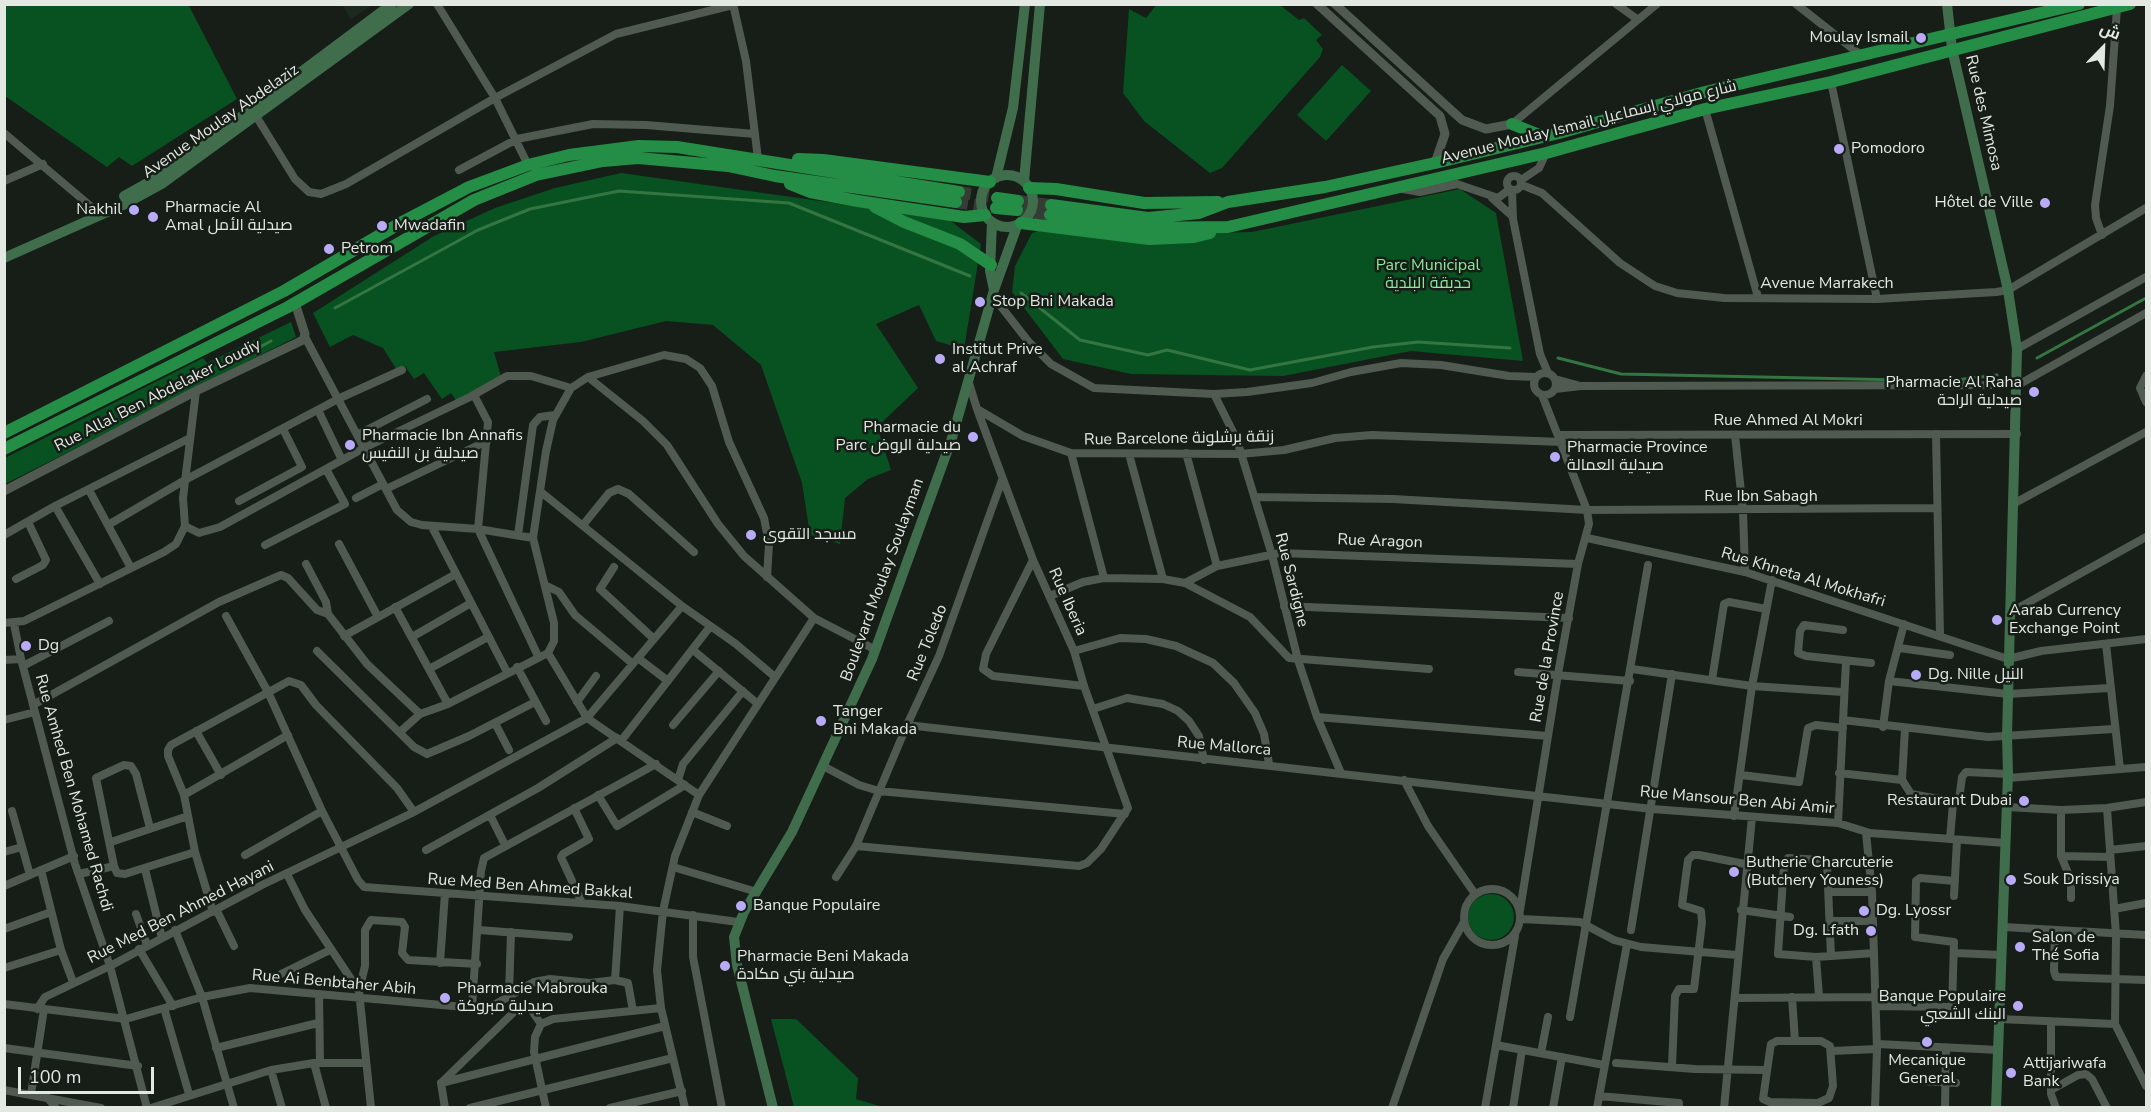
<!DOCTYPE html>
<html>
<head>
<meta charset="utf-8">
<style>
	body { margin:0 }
	#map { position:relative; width:2151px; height:1112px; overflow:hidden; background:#161e17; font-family:"Nunito Sans",Cairo,sans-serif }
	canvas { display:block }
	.frame { position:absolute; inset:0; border:6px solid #e3e8e3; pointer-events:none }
	.north { position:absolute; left:2073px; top:18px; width:60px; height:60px; -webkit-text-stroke:4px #161e17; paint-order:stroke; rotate:23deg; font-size:16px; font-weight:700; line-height:24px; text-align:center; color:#e3e8e3 }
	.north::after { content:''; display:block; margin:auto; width:21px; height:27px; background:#e3e8e3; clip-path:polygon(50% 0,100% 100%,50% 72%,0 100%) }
	.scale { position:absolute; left:18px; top:1067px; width:136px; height:27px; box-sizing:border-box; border:3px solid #e3e8e3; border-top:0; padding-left:8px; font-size:18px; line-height:21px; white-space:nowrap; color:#e3e8e3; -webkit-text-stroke:4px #161e17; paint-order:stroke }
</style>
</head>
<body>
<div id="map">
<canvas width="2151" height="1112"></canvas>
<div class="frame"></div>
<div class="north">ش</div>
<div class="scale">100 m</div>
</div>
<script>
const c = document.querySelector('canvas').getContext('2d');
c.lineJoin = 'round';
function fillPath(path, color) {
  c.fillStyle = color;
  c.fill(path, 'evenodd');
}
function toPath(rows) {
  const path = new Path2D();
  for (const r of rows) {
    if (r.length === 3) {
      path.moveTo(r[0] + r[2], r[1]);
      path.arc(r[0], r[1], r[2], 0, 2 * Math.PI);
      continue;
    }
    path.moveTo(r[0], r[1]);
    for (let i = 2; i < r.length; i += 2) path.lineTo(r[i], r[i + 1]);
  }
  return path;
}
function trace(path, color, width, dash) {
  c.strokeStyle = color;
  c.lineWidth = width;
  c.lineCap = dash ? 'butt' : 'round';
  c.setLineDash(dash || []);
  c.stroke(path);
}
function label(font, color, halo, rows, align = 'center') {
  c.font = font + ' "Nunito Sans",Cairo,sans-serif';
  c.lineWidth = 5;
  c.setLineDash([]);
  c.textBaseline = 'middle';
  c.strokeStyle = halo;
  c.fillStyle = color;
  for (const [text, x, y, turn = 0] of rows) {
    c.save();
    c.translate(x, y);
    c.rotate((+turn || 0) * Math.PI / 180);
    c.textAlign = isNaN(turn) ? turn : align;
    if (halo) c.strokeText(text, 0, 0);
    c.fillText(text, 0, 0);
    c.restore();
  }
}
const built = toPath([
	[342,5,372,5,351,19]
]);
const green = toPath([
	[188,4,237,99,132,166,119,157,107,167,5,96,5,5],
	[1157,4,1280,5,1299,20,1304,18,1322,35,1316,40,1323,49,1320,57,1222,168,1210,173,1144,121,1123,93,1129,9,1146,18],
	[1342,65,1371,91,1326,141,1297,115],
	[621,173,948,219,981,244,964,349,936,341,919,305,876,324,918,388,877,427,891,470,868,479,845,498,840,544,810,535,802,483,761,365,713,325,666,321,581,342,494,352,502,380,458,403,451,393,442,399,424,373,414,379,405,366,397,370,383,348,353,335,330,347,313,313,434,236,495,208,555,188],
	[1460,189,1496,213,1523,361,1411,351,1283,376,1131,374,1063,359,1012,292,1015,266,1032,233,1050,227,1163,234,1252,232],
	[291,322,296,337,5,484,5,458,203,358,207,363],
	[1491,917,23],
	[771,1019,796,1019,858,1078,856,1099,883,1107,794,1107]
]);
const stream = toPath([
	[1021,293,1080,340,1148,355,1167,350,1250,370,1373,347,1418,342,1510,348],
	[335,308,478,230,530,209,619,191,789,203,970,276],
	[1558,358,1621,374,1948,381,1997,375],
	[2037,358,2146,298],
	[236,360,271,341]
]);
const trunkTunnel = toPath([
	[959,192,997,198],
	[1018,201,1051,205],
	[956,202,996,208],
	[1017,210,1050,215]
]);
const minor = toPath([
	[437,4,495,98,528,165],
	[733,4,746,61,758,159],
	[1616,4,1637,19],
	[1796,4,1862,56],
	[1831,82,1877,299],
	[1705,109,1758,297],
	[256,116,295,179,309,192,321,194,346,184,495,98,616,34,733,5],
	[1512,124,1657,4],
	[4,133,101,215],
	[459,170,517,139,593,124,646,125,755,134],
	[1514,183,7],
	[1521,180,1539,168,1546,153],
	[4,181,43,164],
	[1522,185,1542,193,1620,263,1655,286,1677,293,1724,298,1877,299,1996,292,2008,290,2146,208],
	[1403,189,1420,192,1457,184,1498,198,1510,189],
	[1512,190,1513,219,1540,354,1548,373],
	[1492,198,1511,215],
	[2102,235,2096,218,2095,205,2110,106,2117,8],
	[992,295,1028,341,1051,364,1094,388,1214,394,1247,392,1312,383,1351,372,1401,363,1441,365,1509,376,1536,377],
	[305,337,397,510,411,522,422,525,478,529,533,538],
	[2017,349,2146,277],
	[1545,384,11],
	[2146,376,2140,388,2146,402],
	[588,377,643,421,667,445,718,524,744,556,814,618,876,650],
	[1555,379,1577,385],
	[969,383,977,409,1023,436,1071,453,1240,454,1284,450,1335,438,1372,435,1562,442],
	[1555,389,1581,386,2018,385,2146,313],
	[1214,394,1237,440,1272,555,1298,660,1317,717,1341,773],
	[474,395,488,422,478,529,538,656],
	[318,410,342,460],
	[1936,434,1940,635],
	[357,435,427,399],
	[1559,435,2017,434],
	[1735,435,1743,511,1745,572],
	[1071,453,1104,578],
	[1186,453,1217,566],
	[1129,454,1163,579],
	[386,489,487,441],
	[89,490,131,568],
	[541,492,682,606,736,644,775,677],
	[1256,497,1393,499,1587,510,1935,508],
	[356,498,383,484],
	[239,501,302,467,283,429],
	[2013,504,2146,432],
	[55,506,100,584],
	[108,525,185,480,340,398,402,370],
	[583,525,609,493,618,489,629,494,694,552],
	[185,526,183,498,196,391],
	[432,527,507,672],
	[4,535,55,506,190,438],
	[518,535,533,425,540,417,555,415],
	[1587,538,1745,572,2008,659,2041,651,2146,639],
	[339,544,378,617],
	[265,545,345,504,326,469],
	[1033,560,986,654,983,669,993,676,1084,686],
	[306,564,326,602,328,614],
	[614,567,600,589,654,639],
	[16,579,43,565,46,560,28,522],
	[1185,583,1217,566,1280,553,1578,564],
	[545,585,559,592,575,615,633,664],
	[1050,596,1083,582,1104,578,1163,579,1185,583,1250,617,1289,658,1429,669],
	[1284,606,1569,618],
	[395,607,448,704],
	[2011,612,2146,537],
	[226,616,268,692,322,811,358,880,364,887,620,906,738,922],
	[4,623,24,621,164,552,176,544,185,526,199,533,220,527,364,448,470,397,507,376,531,376,571,388],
	[14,624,21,659,75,864,110,966,147,1108],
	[1843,630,1804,625,1800,631,1798,653,1806,656,1871,663],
	[344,636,456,574],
	[412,637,471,603],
	[2106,644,2120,769],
	[1899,648,1950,655],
	[693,650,758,704],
	[317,651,414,747,427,754,469,736,535,702],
	[1074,651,1120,638,1146,639,1176,646,1213,663,1234,683,1255,713,1264,734,1269,764],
	[548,653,554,641,554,623,533,538,546,451,553,420,571,388,588,377,664,355,686,359,700,368,712,386,729,442,764,518,769,544,767,577],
	[548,653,587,718,699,795],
	[638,658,668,681],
	[4,660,21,659],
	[23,666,109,621],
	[517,667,546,721],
	[429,669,488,637],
	[1632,669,1752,686,1843,692],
	[1518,672,1630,681],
	[1712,680,1724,604,1729,602,1766,609],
	[1889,681,2008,694,2109,688],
	[577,702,596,676],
	[33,705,219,602,281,575,288,578,317,610,328,614,367,664,420,714,448,704,548,653],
	[1093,709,1127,698,1163,704,1178,711,1189,721,1199,736,1204,760],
	[1317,717,1548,736],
	[4,720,35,712],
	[1843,720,1988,737,2113,729],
	[495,723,509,750],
	[673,725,719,671],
	[907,725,1652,809,1838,823,1870,833,2005,843],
	[1883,727,1889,681,1904,624],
	[1905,729,1902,780,1911,794,1956,802,1959,800,1962,777,1966,772,2008,774],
	[196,731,221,775],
	[400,732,420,714],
	[621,741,709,628],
	[823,766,859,785,879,791,1125,814],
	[1839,773,1902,780],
	[1741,775,1799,782,1808,728,1816,725,1843,728],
	[2008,778,2146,767],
	[678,780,683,764,743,691],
	[1404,780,1428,826,1475,894],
	[184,795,288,735],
	[598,795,617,826,685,785],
	[2007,807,2061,810,2107,808,2146,802],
	[574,808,589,839,563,854,561,857,582,903],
	[2107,808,2116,935,2115,1024,2146,1086],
	[2061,810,2061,856,2071,880,2071,898],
	[12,811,30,875],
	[692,812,727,826],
	[490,815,505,845],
	[1734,816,1752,686,1772,580],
	[1838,823,1846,661],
	[1866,833,1872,892,1877,1049,1875,1108],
	[1950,839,1953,803],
	[111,842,188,816],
	[856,846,1079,866,1087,863,1101,849,1128,808,1084,686,1074,651,1033,560,977,409],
	[426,850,538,788,617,738],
	[2110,850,2146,846],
	[4,852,22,847],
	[245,855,322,811],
	[2061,856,2110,857],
	[114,866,117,873,125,874,195,852],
	[673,867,757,892],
	[145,869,162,938],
	[41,870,61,950,73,982],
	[79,874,114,866,96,778,124,765,131,766,136,774,150,828],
	[287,874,305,910,359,991,371,1108],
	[836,877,856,846,907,725,939,656,1002,480],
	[4,886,74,856],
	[1492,917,28],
	[1829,892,1872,892],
	[1954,896,1957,840],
	[2114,909,2146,903],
	[1520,910,1558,674,1578,564,1589,524,1587,510,1542,395],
	[1741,910,1790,917],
	[217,911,234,946],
	[213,912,195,852,184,795,168,756,168,750,171,745,289,681,301,685,316,705,397,788,414,812],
	[136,914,147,945],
	[693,915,693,957,722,1108],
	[1521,919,1580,922,1614,940,1641,947,1737,955],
	[1831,921,1873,921],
	[2003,927,2146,935],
	[4,929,51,912],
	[175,930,202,997,234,1108],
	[479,930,569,937],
	[1631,930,1672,674],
	[2055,931,2054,971,2056,977,2146,980],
	[139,949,173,1006],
	[1955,953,2002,955],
	[1831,956,1827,864,1821,860,1788,858,1784,864,1778,954,1816,957,1831,956,1874,953],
	[1816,957,1819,996],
	[440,963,445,893],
	[4,968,61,950],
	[281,974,330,950],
	[615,980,620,906],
	[359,991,365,966,365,930,371,920,402,922,405,927,402,953,408,960,477,964],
	[319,994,320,1063],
	[509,994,511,932],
	[1792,997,1795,1041],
	[1735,998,1875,997],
	[4,1004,126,1019,202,997,250,988,487,1009,534,982,550,979,590,983,615,980,628,983,633,1011],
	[1876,1006,1952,1007,1954,942,1915,937,1916,881,1920,878,1955,881],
	[164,1008,189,1094],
	[472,1008,481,871,484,858,656,764],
	[37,1009,45,997,110,966,262,885,412,813,587,718,682,606],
	[1570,1017,1648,565],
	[1999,1019,2115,1024],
	[2051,1022,2051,1094,2056,1108],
	[1777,1041,1821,1041,1830,1046,1833,1086,1829,1098,1818,1103,1770,1102,1763,1099,1770,1050,1771,1044,1777,1041],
	[1877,1044,1999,1050],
	[1496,1045,1604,1065],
	[4,1048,138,1066],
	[216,1048,318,1023],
	[1832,1051,1877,1049],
	[1541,1053,1548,1017],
	[314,1063,326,1108],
	[1616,1063,1695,1069,1765,1070],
	[1672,1066,1675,996,1679,989,1694,989,1702,922,1701,911,1682,905,1688,860,1693,855,1699,855,1745,864],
	[271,1070,282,1108],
	[1921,1081,1956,1083],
	[441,1083,665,1026],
	[4,1090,101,1108],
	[2051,1090,2078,1075,2086,1074,2092,1079,2107,1108],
	[31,1094,44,1009],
	[1599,1096,1679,1103,1679,1108],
	[47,1097,56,1108],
	[151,1108,271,1070,314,1063,364,1063],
	[445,1108,441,1083,515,1011,522,1007,530,1008,541,1024],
	[470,1108,673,1058],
	[546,1108,534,1052,535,1037,541,1024,553,1019,661,1008],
	[610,1108,682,1091],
	[685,1108,661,1008,657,970,663,911,675,856,699,795,814,618],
	[1392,1108,1443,959,1464,922],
	[1485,1108,1515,936],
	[1513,1108,1522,1050],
	[1553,1108,1562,1057],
	[1597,1108,1627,944],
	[1724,1108,1752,817],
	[1945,1108,1946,1048]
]);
const tertiary = toPath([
	[1317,4,1440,116,1445,134,1435,163],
	[1335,4,1462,120,1486,129,1512,124],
	[4,491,196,391,303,340,305,334,295,303]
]);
const secondary = toPath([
	[1947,4,1952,49,2008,290,2017,349,2007,736,2008,774,1996,1108],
	[1007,201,26],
	[996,178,1013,108,1025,4],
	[1024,181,1040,4],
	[124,196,167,172,392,4],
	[992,222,990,271,994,290],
	[4,258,123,205,163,183,409,4],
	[773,1108,737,965,734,937,744,912,792,832,872,659,952,438,994,290,1017,226]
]);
const trunk = toPath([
	[1512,124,1542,136],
	[798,159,823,160,990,182],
	[790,184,810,192,858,201,964,217,985,215],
	[1029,188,1056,189,1144,203,1218,202],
	[997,198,1018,201],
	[1051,205,1148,218,1199,213,1228,202,1325,187,1435,163,1559,133,1705,92,2079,4],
	[875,207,904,222,960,244,991,265],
	[996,208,1017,210],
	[1050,215,1135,228,1228,227,1546,153,1705,109,1831,82,2130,4],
	[1021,223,1149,239,1194,237,1210,233],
	[4,433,284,291,404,221,469,187,528,165,569,155,639,146,677,147,959,192],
	[4,449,288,307,474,200,536,175,603,161,638,158,728,166,775,176,956,202]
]);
const markers = [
	[1921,38,6,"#b9abf7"],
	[1839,149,6,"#b9abf7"],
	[2045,203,6,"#b9abf7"],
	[134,210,6,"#b9abf7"],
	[153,217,6,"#b9abf7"],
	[382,226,6,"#b9abf7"],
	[329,249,6,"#b9abf7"],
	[980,302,6,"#b9abf7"],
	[940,359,6,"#b9abf7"],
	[2034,392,6,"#b9abf7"],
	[973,437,6,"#b9abf7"],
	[350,445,6,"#b9abf7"],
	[1555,457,6,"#b9abf7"],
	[751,535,6,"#b9abf7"],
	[1997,620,6,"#b9abf7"],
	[26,646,6,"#b9abf7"],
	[1916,675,6,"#b9abf7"],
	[821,721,6,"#b9abf7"],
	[2024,801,6,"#b9abf7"],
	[1734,872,6,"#b9abf7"],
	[2011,880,6,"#b9abf7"],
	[741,906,6,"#b9abf7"],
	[1864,911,6,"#b9abf7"],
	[1871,931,6,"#b9abf7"],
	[2020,947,6,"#b9abf7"],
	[725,966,6,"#b9abf7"],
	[445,998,6,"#b9abf7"],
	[2018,1006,6,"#b9abf7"],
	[1927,1042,6,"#b9abf7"],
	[2011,1073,6,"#b9abf7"]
];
const poiNames = [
	["Moulay Ismail",1909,38,"right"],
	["Pomodoro",1851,149],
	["Hôtel de Ville",2033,203,"right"],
	["Pharmacie Al",165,208],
	["Amal صيدلية الأمل",165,226],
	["Nakhil",122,210,"right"],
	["Mwadafin",394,226],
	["Petrom",341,249],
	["Stop Bni Makada",992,302],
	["Institut Prive",952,350],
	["al Achraf",952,368],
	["Pharmacie Al Raha",2022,383,"right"],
	["صيدلية الراحة",2022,401,"right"],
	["Pharmacie du",961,428,"right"],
	["Parc صيدلية الروض",961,446,"right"],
	["Pharmacie Ibn Annafis",362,436],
	["صيدلية بن النفيس",362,454],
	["Pharmacie Province",1567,448],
	["صيدلية العمالة",1567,466],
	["مسجد التقوى",763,535],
	["Aarab Currency",2009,611],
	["Exchange Point",2009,629],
	["Dg",38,646],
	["Dg. Nille النيل",1928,675],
	["Tanger",833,712],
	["Bni Makada",833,730],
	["Restaurant Dubai",2012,801,"right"],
	["Butherie Charcuterie",1746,863],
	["(Butchery Youness)",1746,881],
	["Souk Drissiya",2023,880],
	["Banque Populaire",753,906],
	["Dg. Lyossr",1876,911],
	["Dg. Lfath",1859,931,"right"],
	["Salon de",2032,938],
	["Thé Sofia",2032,956],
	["Pharmacie Beni Makada",737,957],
	["صيدلية بني مكادة",737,975],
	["Pharmacie Mabrouka",457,989],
	["صيدلية مبروكة",457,1007],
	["Banque Populaire",2006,997,"right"],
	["البنك الشعبي",2006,1015,"right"],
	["Mecanique",1927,1061,"center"],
	["General",1927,1079,"center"],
	["Attijariwafa",2023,1064],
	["Bank",2023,1082]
];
const streetNames = [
	["Rue des Mimosa",1983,113,77],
	["Avenue Moulay Abdelaziz",221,122,-35],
	["Avenue Moulay Ismail شارع مولاي إسماعيل",1589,123,-14],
	["Avenue Marrakech",1827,284],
	["Rue Allal Ben Abdelaker Loudiy",158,396,-27],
	["Rue Ahmed Al Mokri",1788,421],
	["Rue Barcelone زنقة برشلونة",1179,439,-1],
	["Rue Ibn Sabagh",1761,497],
	["Rue Aragon",1380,542,2],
	["Rue Khneta Al Mokhafri",1803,578,17],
	["Boulevard Moulay Soulayman",883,580,-70],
	["Rue Sardigne",1291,580,76],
	["Rue Iberia",1067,602,66],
	["Rue Toledo",928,643,-68],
	["Rue de la Province",1548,657,-80],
	["Rue Mallorca",1224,747,5],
	["Rue Amhed Ben Mohamed Rachdi",73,793,74],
	["Rue Mansour Ben Abi Amir",1737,801,5],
	["Rue Med Ben Ahmed Bakkal",530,887,4],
	["Rue Med Ben Ahmed Hayani",181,913,-27],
	["Rue Ai Benbtaher Abih",334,983,5]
];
const parkNames = [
	["Parc Municipal",1428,266],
	["حديقة البلدية",1428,284]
];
fillPath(built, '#1c291e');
fillPath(green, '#085221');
trace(stream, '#347642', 3);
trace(trunkTunnel, '#353c36', 12, [12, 6]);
trace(minor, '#505a51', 8);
trace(tertiary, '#505a51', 9);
trace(secondary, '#406e4d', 10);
trace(trunk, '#248e46', 12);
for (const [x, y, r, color] of markers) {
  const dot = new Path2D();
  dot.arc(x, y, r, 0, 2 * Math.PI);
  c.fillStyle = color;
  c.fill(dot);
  trace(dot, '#161e17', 2);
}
label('16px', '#e3e8e3', '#161e17', poiNames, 'left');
label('16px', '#e3e8e3', '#161e17', streetNames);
label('16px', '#8de79d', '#161e17', parkNames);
</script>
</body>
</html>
